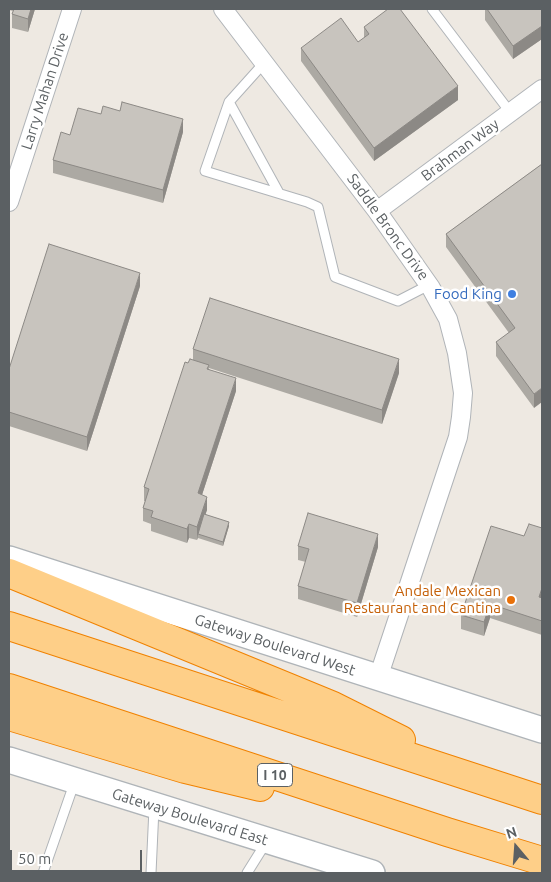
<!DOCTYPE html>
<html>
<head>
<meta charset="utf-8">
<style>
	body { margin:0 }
	#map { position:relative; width:551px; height:882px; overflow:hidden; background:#eee9e2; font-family:Ubuntu,sans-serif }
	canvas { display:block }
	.frame { position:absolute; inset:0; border:10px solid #5b6063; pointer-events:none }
	.north { position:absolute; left:491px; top:822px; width:50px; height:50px; -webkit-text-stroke:4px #fff; paint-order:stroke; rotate:342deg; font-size:14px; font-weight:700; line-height:20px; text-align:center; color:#5b6063 }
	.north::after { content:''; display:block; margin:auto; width:18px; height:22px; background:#5b6063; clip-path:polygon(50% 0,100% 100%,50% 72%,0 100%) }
	.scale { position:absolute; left:10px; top:850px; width:132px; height:22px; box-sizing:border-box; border:2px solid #5b6063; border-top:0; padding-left:6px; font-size:15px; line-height:18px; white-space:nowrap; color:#5b6063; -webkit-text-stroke:4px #fff; paint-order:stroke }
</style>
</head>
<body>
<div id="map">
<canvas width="551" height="882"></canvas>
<div class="frame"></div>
<div class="north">N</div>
<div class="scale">50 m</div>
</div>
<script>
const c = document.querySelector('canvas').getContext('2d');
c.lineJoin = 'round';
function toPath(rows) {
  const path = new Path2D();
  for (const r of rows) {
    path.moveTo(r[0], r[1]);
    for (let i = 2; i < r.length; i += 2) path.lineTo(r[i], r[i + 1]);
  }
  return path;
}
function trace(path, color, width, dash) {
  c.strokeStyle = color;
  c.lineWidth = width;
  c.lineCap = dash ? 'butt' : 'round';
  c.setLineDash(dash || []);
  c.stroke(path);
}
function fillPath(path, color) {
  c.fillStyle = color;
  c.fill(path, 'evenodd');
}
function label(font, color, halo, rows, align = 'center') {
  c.font = font + ' Ubuntu,sans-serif';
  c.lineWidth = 5;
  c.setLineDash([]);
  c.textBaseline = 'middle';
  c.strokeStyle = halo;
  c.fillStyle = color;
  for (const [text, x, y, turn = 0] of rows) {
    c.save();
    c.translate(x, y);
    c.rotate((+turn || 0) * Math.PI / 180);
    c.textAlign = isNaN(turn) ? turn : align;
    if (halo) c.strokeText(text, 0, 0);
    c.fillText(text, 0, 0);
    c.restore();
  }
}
const service = toPath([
	[432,9,510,112],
	[264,63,229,102,205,171,307,202,318,207,335,277,398,301,429,285],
	[229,102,279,193],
	[43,873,75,781],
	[151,873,154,808],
	[247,873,267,841]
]);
const minor = toPath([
	[223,9,377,211,431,288,448,319,457,353,463,393,461,417,458,437,378,678],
	[9,202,72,9],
	[377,211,542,89]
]);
const secondary = toPath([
	[9,559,542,730],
	[9,760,372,873]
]);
const motorway = toPath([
	[9,573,333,706,401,740],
	[9,626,542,800],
	[9,688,447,832,542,861],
	[9,716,185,769,260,787]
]);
const wall = toPath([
	[9,9,35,9,28,32,12,28,12,14,13,11,9,10],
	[485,9,542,9,542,39,513,59,485,20],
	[364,27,458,100,374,161,301,61,301,48,358,42,364,38],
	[120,111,183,132,163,203,53,173,53,160,70,135,101,114],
	[542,164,534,408,496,356,496,342,509,333,446,247,446,234],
	[140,286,87,451,9,426,9,369],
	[193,349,399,373,382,424,209,368,209,369,236,391,202,495,207,510,205,514,229,526,223,546,198,538,197,540,189,538,187,543,151,531,151,524,143,521,143,508,145,501,144,501,144,487,188,363,193,360],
	[542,528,542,635,490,618,484,636,461,629,461,615,524,536],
	[298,546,378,547,357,617,298,599,298,586,306,562,298,560]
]);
const shadedWall = toPath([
	[31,9,35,9,28,32,28,19],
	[542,26,542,39,513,59,513,46],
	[458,86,458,100,374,161,374,148],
	[183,119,183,132,163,203,163,190],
	[140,273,140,286,87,451,87,437],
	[399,359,399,373,382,424,382,410],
	[236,378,236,391,198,507,198,493],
	[542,388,542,402,534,408,534,394],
	[207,497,207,510,199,534,198,534,197,540,197,527],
	[229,522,229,526,223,546,223,542],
	[189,524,189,538,187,543,187,529],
	[378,534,378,547,357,617,357,603],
	[542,588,542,602,539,597],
	[490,604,490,618,484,636,484,622]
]);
const building = toPath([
	[14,9,31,9,28,19,12,14,14,9],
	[388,9,400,9,458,86,374,148,301,48,341,18,358,42,369,34,364,27,388,9],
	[487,9,542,9,542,26,513,46,487,9],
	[122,102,183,119,163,190,53,160,61,132,70,135,78,108,101,114,103,106,120,111,122,102],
	[542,164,542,388,534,394,496,342,515,328,446,234,542,164],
	[49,244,140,273,87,437,9,412,9,369,49,244],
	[210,298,399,359,382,410,193,349,210,298],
	[190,359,209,365,207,369,236,378,198,493,207,497,197,527,189,524,187,529,151,517,153,511,143,508,149,489,144,487,185,362,188,363,190,359],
	[308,513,378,534,357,603,298,586,309,549,298,546,308,513],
	[204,514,229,522,223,542,198,534,204,514],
	[529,524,542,528,542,588,539,597,542,598,542,621,490,604,484,622,461,615,491,526,524,536,529,524]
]);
const markers = [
	[512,294,5,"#3f7fe0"],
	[511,600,5,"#e8710a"]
];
const shields = [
	[275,775,35]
];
const shieldNames = [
	["I 10",275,775]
];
const streetNames = [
	["Larry Mahan Drive",45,91,-72],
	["Brahman Way",460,150,-37],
	["Saddle Bronc Drive",388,227,54],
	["Gateway Boulevard West",275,645,18],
	["Gateway Boulevard East",190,817,17]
];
const shopNames = [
	["Food King",502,294]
];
const foodNames = [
	["Andale Mexican",501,591],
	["Restaurant and Cantina",501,608]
];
trace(service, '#b0b4b8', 11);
trace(minor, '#b0b4b8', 20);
trace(secondary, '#afb4b8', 28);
trace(motorway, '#f08200', 30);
trace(service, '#fff', 9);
trace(minor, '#fff', 18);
trace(secondary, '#fff', 25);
trace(motorway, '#fecf88', 28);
fillPath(wall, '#aca9a3');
fillPath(shadedWall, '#8c8985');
fillPath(building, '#c8c4be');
trace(building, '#8c8985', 1);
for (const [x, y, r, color] of markers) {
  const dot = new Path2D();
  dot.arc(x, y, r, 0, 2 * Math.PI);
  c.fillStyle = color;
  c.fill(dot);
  trace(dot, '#fff', 2);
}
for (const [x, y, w] of shields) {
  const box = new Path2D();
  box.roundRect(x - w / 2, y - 11.5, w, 23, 4);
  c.fillStyle = '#fff';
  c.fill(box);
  trace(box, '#5b6063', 1);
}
label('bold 14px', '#5b6063', null, shieldNames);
label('15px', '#5b6063', '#fff', streetNames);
label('15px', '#366cbe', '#fff', shopNames, 'right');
label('15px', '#c56008', '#fff', foodNames, 'right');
</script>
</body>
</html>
